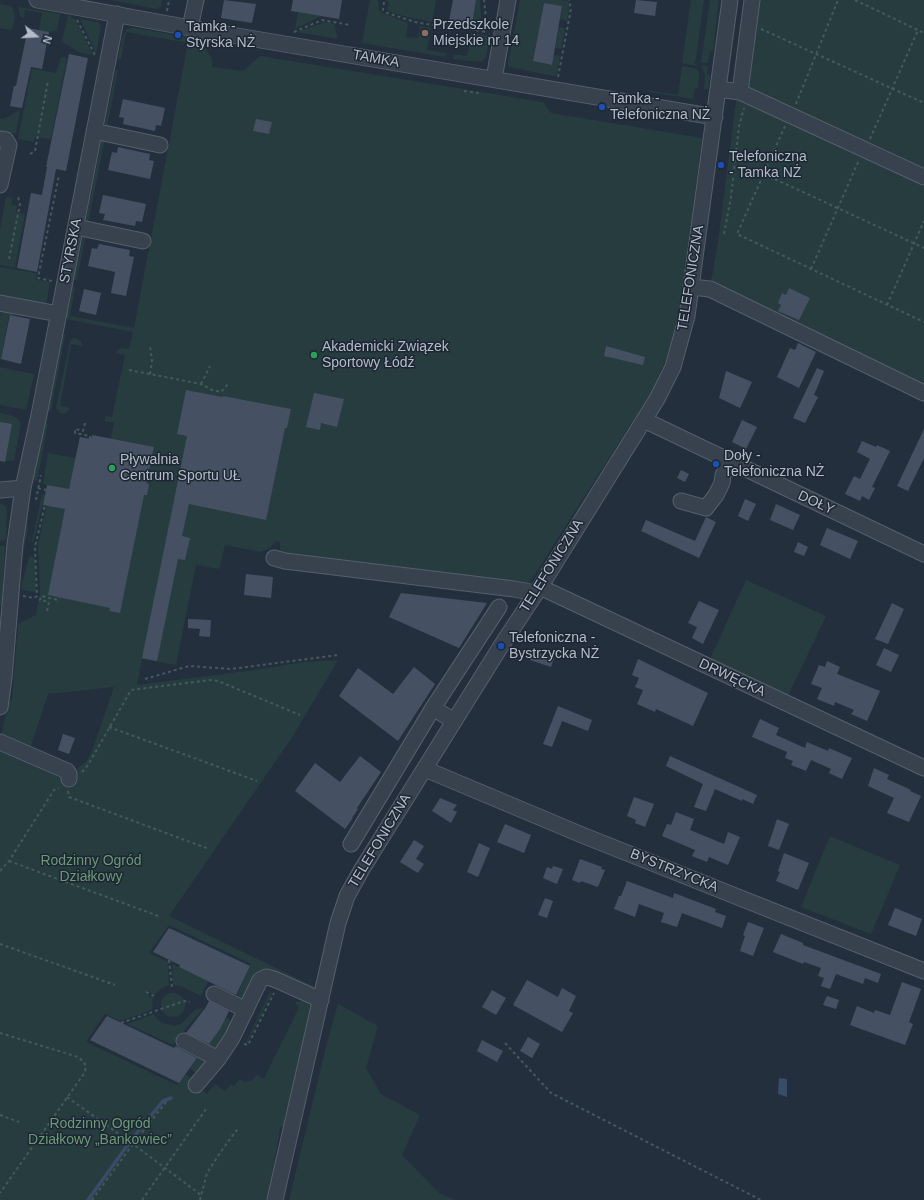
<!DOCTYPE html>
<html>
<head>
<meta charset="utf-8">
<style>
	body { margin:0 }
	#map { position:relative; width:924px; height:1200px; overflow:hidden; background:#242f3e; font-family:Helvetica,sans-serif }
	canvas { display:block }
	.north { position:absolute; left:16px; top:16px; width:40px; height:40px; -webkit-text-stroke:3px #1d2633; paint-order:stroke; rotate:108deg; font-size:11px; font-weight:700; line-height:16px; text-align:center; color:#b4bcc9 }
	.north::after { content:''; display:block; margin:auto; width:14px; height:18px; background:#b4bcc9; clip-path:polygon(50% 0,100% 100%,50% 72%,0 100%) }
</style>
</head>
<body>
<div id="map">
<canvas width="924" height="1200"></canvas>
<div class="north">N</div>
</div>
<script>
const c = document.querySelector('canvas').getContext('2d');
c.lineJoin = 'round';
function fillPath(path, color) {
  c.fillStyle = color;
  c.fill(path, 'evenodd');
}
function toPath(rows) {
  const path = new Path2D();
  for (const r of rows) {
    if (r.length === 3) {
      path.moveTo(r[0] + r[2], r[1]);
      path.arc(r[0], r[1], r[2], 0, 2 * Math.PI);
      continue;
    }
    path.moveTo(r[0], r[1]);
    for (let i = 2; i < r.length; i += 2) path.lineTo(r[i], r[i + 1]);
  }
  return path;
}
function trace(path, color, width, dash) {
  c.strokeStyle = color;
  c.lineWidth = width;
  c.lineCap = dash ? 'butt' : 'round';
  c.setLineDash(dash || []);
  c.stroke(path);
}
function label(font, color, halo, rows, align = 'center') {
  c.font = font + ' Helvetica,sans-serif';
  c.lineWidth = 3;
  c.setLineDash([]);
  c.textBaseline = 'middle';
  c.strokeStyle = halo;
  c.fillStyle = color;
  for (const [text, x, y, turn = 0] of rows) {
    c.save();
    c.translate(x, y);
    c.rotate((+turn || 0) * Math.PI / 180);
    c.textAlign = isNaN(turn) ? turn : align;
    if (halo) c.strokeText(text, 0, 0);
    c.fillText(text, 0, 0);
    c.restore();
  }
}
const green = toPath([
	[110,0,162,0,161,6,157,9],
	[370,0,378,0,379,10,382,13,408,23,406,37,418,38,420,26,431,28,427,50,446,53,445,57,362,43],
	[385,0,436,0,432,22,403,16,387,11,389,1],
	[476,0,480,0,481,18,479,29,463,26,463,24,472,25],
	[520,0,561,0,568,1,569,9,567,21,560,19,562,6,544,3,533,61,552,65,554,55,560,56,557,74,554,76,509,67,508,65],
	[691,0,704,0,695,64,697,66,682,63],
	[710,0,719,0,713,51,710,51,708,63,701,63],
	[749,0,924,0,924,398,709,294,718,242],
	[0,4,11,6,13,9,15,16,12,29,9,30,0,28],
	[18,7,60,14,57,30,49,32,39,30,42,13,25,10,24,18,20,16],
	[298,12,322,16,295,29],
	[68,15,75,19,93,55,81,53,62,42],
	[80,19,97,22,99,23,101,26,96,53],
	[325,22,334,24,338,39,297,32],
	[559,27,565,28,561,49,555,48],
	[130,28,135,28,198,39,212,58,212,67,243,71,260,56,543,102,551,113,702,138,681,301,677,320,667,357,652,391,528,585,283,554,280,550,280,542,275,541,270,548,260,552,225,545,219,569,196,565,176,665,142,659,137,685,262,669,303,662,338,660,293,736,169,916,313,986,311,989,273,974,245,1002,235,999,251,964,169,925,149,953,168,962,169,985,160,989,155,995,147,991,145,993,153,998,152,1010,120,1021,105,1014,86,1042,177,1085,185,1074,194,1080,192,1084,207,1094,215,1084,225,1091,231,1084,234,1086,239,1079,245,1082,249,1081,252,1080,256,1075,264,1079,299,1007,295,1004,296,1002,301,1001,312,1005,286,1127,280,1127,271,1185,267,1200,0,1200,0,749,67,781,79,767,86,762,92,751,114,687,48,694,30,749,1,736,9,701,12,700,18,624,36,615,40,594,38,544,51,486,43,484,43,483,48,453,75,458,80,437,91,439,92,435,111,438,114,423,105,421,105,416,112,417,125,355,116,353,120,348,129,349,133,332,66,319,73,287,75,287,70,316,134,328,188,43,126,32,121,59,118,59,122,38,126,30],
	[471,33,490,36,486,58,481,62,454,59,454,54,467,56],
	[61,57,67,58,51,139,35,137,34,142,18,139,32,69,56,73],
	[701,65,708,66,707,74,710,75,708,89,704,89,705,75],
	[682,66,697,69,699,74,698,88,695,89,693,99,650,92,647,90,678,95],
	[116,70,118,70,107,128,104,128],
	[20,110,16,134,0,131,0,119,3,119],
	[102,138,105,138,88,224,85,224],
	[6,197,13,198,11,205,17,206,16,212,25,214,15,268,0,265,0,229],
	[84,233,86,233,77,280,74,279],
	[0,267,37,273,36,280,50,282,46,305,0,297],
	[1,310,14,310,13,316,9,316,0,363,0,317],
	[61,334,65,335,51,411,46,410],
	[76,338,81,341,82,346,71,344,60,406,70,408,66,413,61,413,59,412,56,408,70,342,71,339],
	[0,367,34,374,26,410,0,405],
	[0,413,13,416,18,419,21,424,14,461,0,461],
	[44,423,48,424,37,481,33,480],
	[42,494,45,495,33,543,32,541],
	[0,503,6,506,7,509,6,540,0,541],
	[27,513,28,529,19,573],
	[0,546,5,546,2,605,0,606],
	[31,556,35,558,36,591,35,592,23,590,21,587,29,557],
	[746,580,826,616,788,696,710,659],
	[830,836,900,865,871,934,801,907],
	[172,964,208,981,201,996,180,986,173,985],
	[270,992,272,993,247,1043,246,1042],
	[173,1005,12],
	[338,1004,378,1026,366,1068,381,1094,420,1115,402,1155,439,1193,455,1200,289,1200,326,1047],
	[204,1007,180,1036,179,1036,173,1045,127,1024,154,1014,158,1020,163,1023,174,1026,181,1024,195,1010],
	[226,1017,229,1019,233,1027,215,1050,207,1046],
	[199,1056,207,1061,198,1075,190,1068]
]);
const water = toPath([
	[779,1078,787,1079,787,1097,778,1094]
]);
const stream = toPath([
	[131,1140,163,1101,171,1098],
	[88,1200,129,1143]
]);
const building = toPath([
	[224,0,256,4,252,23,221,18],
	[293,0,342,0,339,19,291,11],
	[453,0,476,0,472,25,449,21],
	[636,0,657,2,655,16,634,13],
	[544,3,562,6,552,65,533,61],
	[28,28,49,32,42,69,31,67,22,108,10,106,14,86,16,86],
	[69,54,88,58,66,171,56,169,37,272,17,268,31,193,42,195,47,167,46,167],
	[123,99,165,108,161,126,156,125,155,131,123,124,124,118,119,117],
	[256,119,272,122,269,134,253,131],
	[118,147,150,154,149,160,154,161,150,179,108,170,112,152,117,153],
	[103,195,146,204,142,222,136,221,135,226,103,220,105,214,99,213],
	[99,244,130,250,129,256,134,257,126,296,111,293,115,272,88,266,92,248,97,249],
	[789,288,810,298,799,320,778,311,781,305,778,303,782,293,786,295],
	[84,289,101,293,96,315,79,311],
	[10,315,30,319,21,364,1,359],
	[798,343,816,352,799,388,777,377,790,348,795,350],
	[606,346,645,357,643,365,604,356],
	[817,368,824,371,814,395,818,397,805,423,793,418],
	[726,371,752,382,740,408,719,398],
	[186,390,222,397,223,396,291,409,287,428,285,428,266,520,189,504,182,536,190,538,185,560,178,559,157,661,142,658,187,436,177,434],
	[314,393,344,399,337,427,321,423,320,430,306,427],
	[742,420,757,427,746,449,732,442],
	[0,422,12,424,5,462,0,461],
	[924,429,924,458,908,491,897,486],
	[92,435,154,447,146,483,149,484,147,495,144,495,120,613,109,611,110,608,48,595,65,509,43,505,47,485,69,489,80,437,91,439],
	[862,441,876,447,877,445,890,451,872,487,875,488,869,500,862,496,860,501,845,494,854,476,860,479,870,459,857,452],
	[681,470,689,474,685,482,677,478],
	[745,499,756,504,748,521,738,516],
	[776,504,800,515,793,530,770,520],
	[706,517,716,522,699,558,641,531,646,520,695,541],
	[827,528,858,541,850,559,820,545],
	[798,542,808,547,804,556,794,552],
	[246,574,273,577,271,598,244,595],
	[401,593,487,603,459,648,389,617],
	[699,601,719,610,703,644,692,638,697,627,688,623],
	[892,603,904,609,888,644,875,639],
	[188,619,211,620,210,637,199,636,200,629,188,628],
	[884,648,899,655,891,672,876,665],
	[533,651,554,658,551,667,530,660],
	[638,659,708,693,693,726,656,709,655,712,637,704,643,690,635,687,639,678,632,675],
	[827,661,840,667,837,674,880,691,867,721,851,714,854,710,835,702,834,706,817,699,822,688,811,684,819,665,825,667],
	[414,667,435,684,398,741,339,696,358,668,393,694],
	[558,706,592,720,588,731,562,721,552,747,543,744],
	[760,719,779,728,776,735,805,748,807,742,828,751,829,748,852,758,842,779,829,773,831,769,811,760,806,771,791,765,793,761,785,758,787,752,752,737],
	[63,734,75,738,69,754,58,750],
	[360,756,381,772,357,808,358,809,352,818,353,818,345,829,295,791,315,763,340,782],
	[670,756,757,795,753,804,742,799,742,801,715,789,706,811,694,807,703,784,666,766],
	[874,768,889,775,887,779,911,790,910,791,921,796,909,822,887,813,894,798,868,786],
	[634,797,654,804,645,827,635,823,636,820,627,816],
	[440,798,457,805,453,810,457,812,451,823,432,811],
	[676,812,694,819,690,830,724,844,728,832,740,837,728,865,709,857,707,862,692,856,695,850,662,836,667,824,671,825],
	[777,819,789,824,779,850,768,846],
	[505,824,531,835,524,853,497,842],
	[414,840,424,846,416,859,424,864,418,873,400,862],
	[479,843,490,848,478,877,467,872],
	[784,853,809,863,798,890,776,881,780,872,778,871],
	[580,859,602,867,601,869,605,870,598,887,581,881,580,883,572,880],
	[553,866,563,869,557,884,543,878,547,867,552,869],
	[627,881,673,898,674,893,716,909,715,912,726,916,722,928,682,913,677,927,661,922,664,913,639,904,635,917,614,909,619,896,621,896],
	[545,898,553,901,547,918,538,915],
	[895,908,922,919,916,936,888,925],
	[748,922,764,928,753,956,740,951,745,936,743,935],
	[169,928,250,966,236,995,179,967,180,965,153,952],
	[781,934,803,943,803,945,881,974,878,983,865,978,863,984,836,974,830,989,821,986,824,978,818,976,821,968,804,962,803,964,773,952],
	[527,980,558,997,562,988,576,996,569,1011,573,1013,562,1032,513,1005],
	[902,982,921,989,909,1022,913,1024,905,1045,850,1025,857,1006,874,1013,875,1010,890,1015],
	[492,990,506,998,496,1015,482,1007],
	[827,996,839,1000,836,1009,823,1005],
	[209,1001,229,1011,220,1029,209,1044,186,1033,206,1007],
	[107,1016,174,1048,176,1046,180,1049,197,1058,179,1083,90,1040],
	[528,1037,540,1044,532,1058,520,1051],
	[482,1040,503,1051,497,1062,477,1051]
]);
const path = toPath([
	[855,0,924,33],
	[384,2,383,10,387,13,415,22,439,26],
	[167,11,169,0],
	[77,20,95,55],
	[470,29,486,32],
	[761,29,924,103],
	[294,32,322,20,350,25],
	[484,32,486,19,484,0],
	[558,77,571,9,569,0],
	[464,91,479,93,479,92],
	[796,104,838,0],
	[785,126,737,234,924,322],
	[870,139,918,30],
	[30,154,35,151,48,81],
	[764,174,924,248],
	[724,234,731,197,739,126,744,108],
	[9,259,20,204,18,197],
	[811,269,859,160],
	[52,281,38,278,59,175],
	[887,305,924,221],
	[129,370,201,384,212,390,221,392,228,384],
	[150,374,152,361,150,346],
	[201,384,210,366],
	[85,423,83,431,75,429,75,433,90,436,90,439],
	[38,488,46,490],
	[36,500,41,475],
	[23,596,34,598,37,596,35,547,45,505],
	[47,611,49,602,40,600,41,596,58,600,59,598],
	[145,679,189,666,231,669,338,655],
	[109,727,257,781],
	[82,772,88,765,131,690,210,680,218,681,300,715],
	[68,791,69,797,209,849],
	[9,861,161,917],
	[0,871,9,861,54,790,59,788],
	[0,944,115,985],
	[169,960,172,987],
	[146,992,156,997],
	[121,1023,184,1001,190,1002],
	[0,1033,78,1057,84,1062,86,1068,83,1075,0,1193],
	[505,1043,551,1093,761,1200],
	[244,1044,248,1045,274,993],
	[67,1097,133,1144,201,1195],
	[0,1115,19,1122],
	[92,1200,133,1144,166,1102],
	[142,1200,206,1109],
	[200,1200,207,1173,222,1150,239,1127]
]);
const minor = toPath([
	[37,0,190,28,715,117],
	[190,28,196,0],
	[494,79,508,0],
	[718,89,740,92,924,177],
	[740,92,752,0],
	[94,131,160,145],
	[0,139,6,140,9,145,0,185],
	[76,227,143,241],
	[691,287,710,289,924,393],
	[0,303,59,314],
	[644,420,924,554],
	[0,490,23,488],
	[681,501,706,508,716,495,722,483,723,475,730,462],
	[274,558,285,561,514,589,536,593],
	[540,587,924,768],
	[0,707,4,678,15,544,23,488,39,415,117,14],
	[454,721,433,708,499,607],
	[0,742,67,771,69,774,69,779],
	[425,769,582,835,924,971],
	[351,844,433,708],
	[214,994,246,1010],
	[184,1041,218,1059],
	[196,1085,218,1059,232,1038,260,980,266,977,274,979,321,1000],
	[275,1200,338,923,347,896,362,869,501,646,540,587,657,399,673,367,687,316,730,0]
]);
const markers = [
	[425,33,4,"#8d6e63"],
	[178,35,4,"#1a4fb4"],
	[602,107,4,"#1a4fb4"],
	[721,165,4,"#1a4fb4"],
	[314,355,4,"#2e9e5b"],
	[716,464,4,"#1a4fb4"],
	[112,468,4,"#2e9e5b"],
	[501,646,4,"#1a4fb4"]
];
const poiNames = [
	["Przedszkole",433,25],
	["Miejskie nr 14",433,41],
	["Tamka -",186,27],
	["Styrska NŻ",186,43],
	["Tamka -",610,99],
	["Telefoniczna NŻ",610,115],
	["Telefoniczna",729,157],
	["- Tamka NŻ",729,173],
	["Akademicki Związek",322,347],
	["Sportowy Łódź",322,363],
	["Doły -",724,456],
	["Telefoniczna NŻ",724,472],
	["Pływalnia",120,460],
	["Centrum Sportu UŁ",120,476],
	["Telefoniczna -",509,638],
	["Bystrzycka NŻ",509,654]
];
const streetNames = [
	["TAMKA",376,59,10],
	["STYRSKA",71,251,-79],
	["TELEFONICZNA",691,278,-81],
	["DOŁY",816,503,25],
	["TELEFONICZNA",552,566,-58],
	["DRWĘCKA",732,678,25],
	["TELEFONICZNA",380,841,-59],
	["BYSTRZYCKA",674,871,22]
];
const parkNames = [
	["Rodzinny Ogród",91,861],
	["Działkowy",91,877],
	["Rodzinny Ogród",100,1124],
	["Działkowy „Bankowiec”",100,1140]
];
fillPath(green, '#263c3f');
fillPath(water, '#394c67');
trace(stream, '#394c67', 3.5);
fillPath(building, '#455162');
trace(minor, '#565f6c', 17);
trace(path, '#44595c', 2, [3, 3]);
trace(minor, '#38414e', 15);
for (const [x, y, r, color] of markers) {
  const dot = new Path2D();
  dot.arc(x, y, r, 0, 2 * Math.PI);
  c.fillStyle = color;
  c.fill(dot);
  trace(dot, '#1d2633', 1.5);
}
label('14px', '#b4bcc9', '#1d2633', poiNames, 'left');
label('14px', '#b4bcc9', '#1d2633', streetNames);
label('14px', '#6b9a76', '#1d2633', parkNames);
</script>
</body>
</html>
